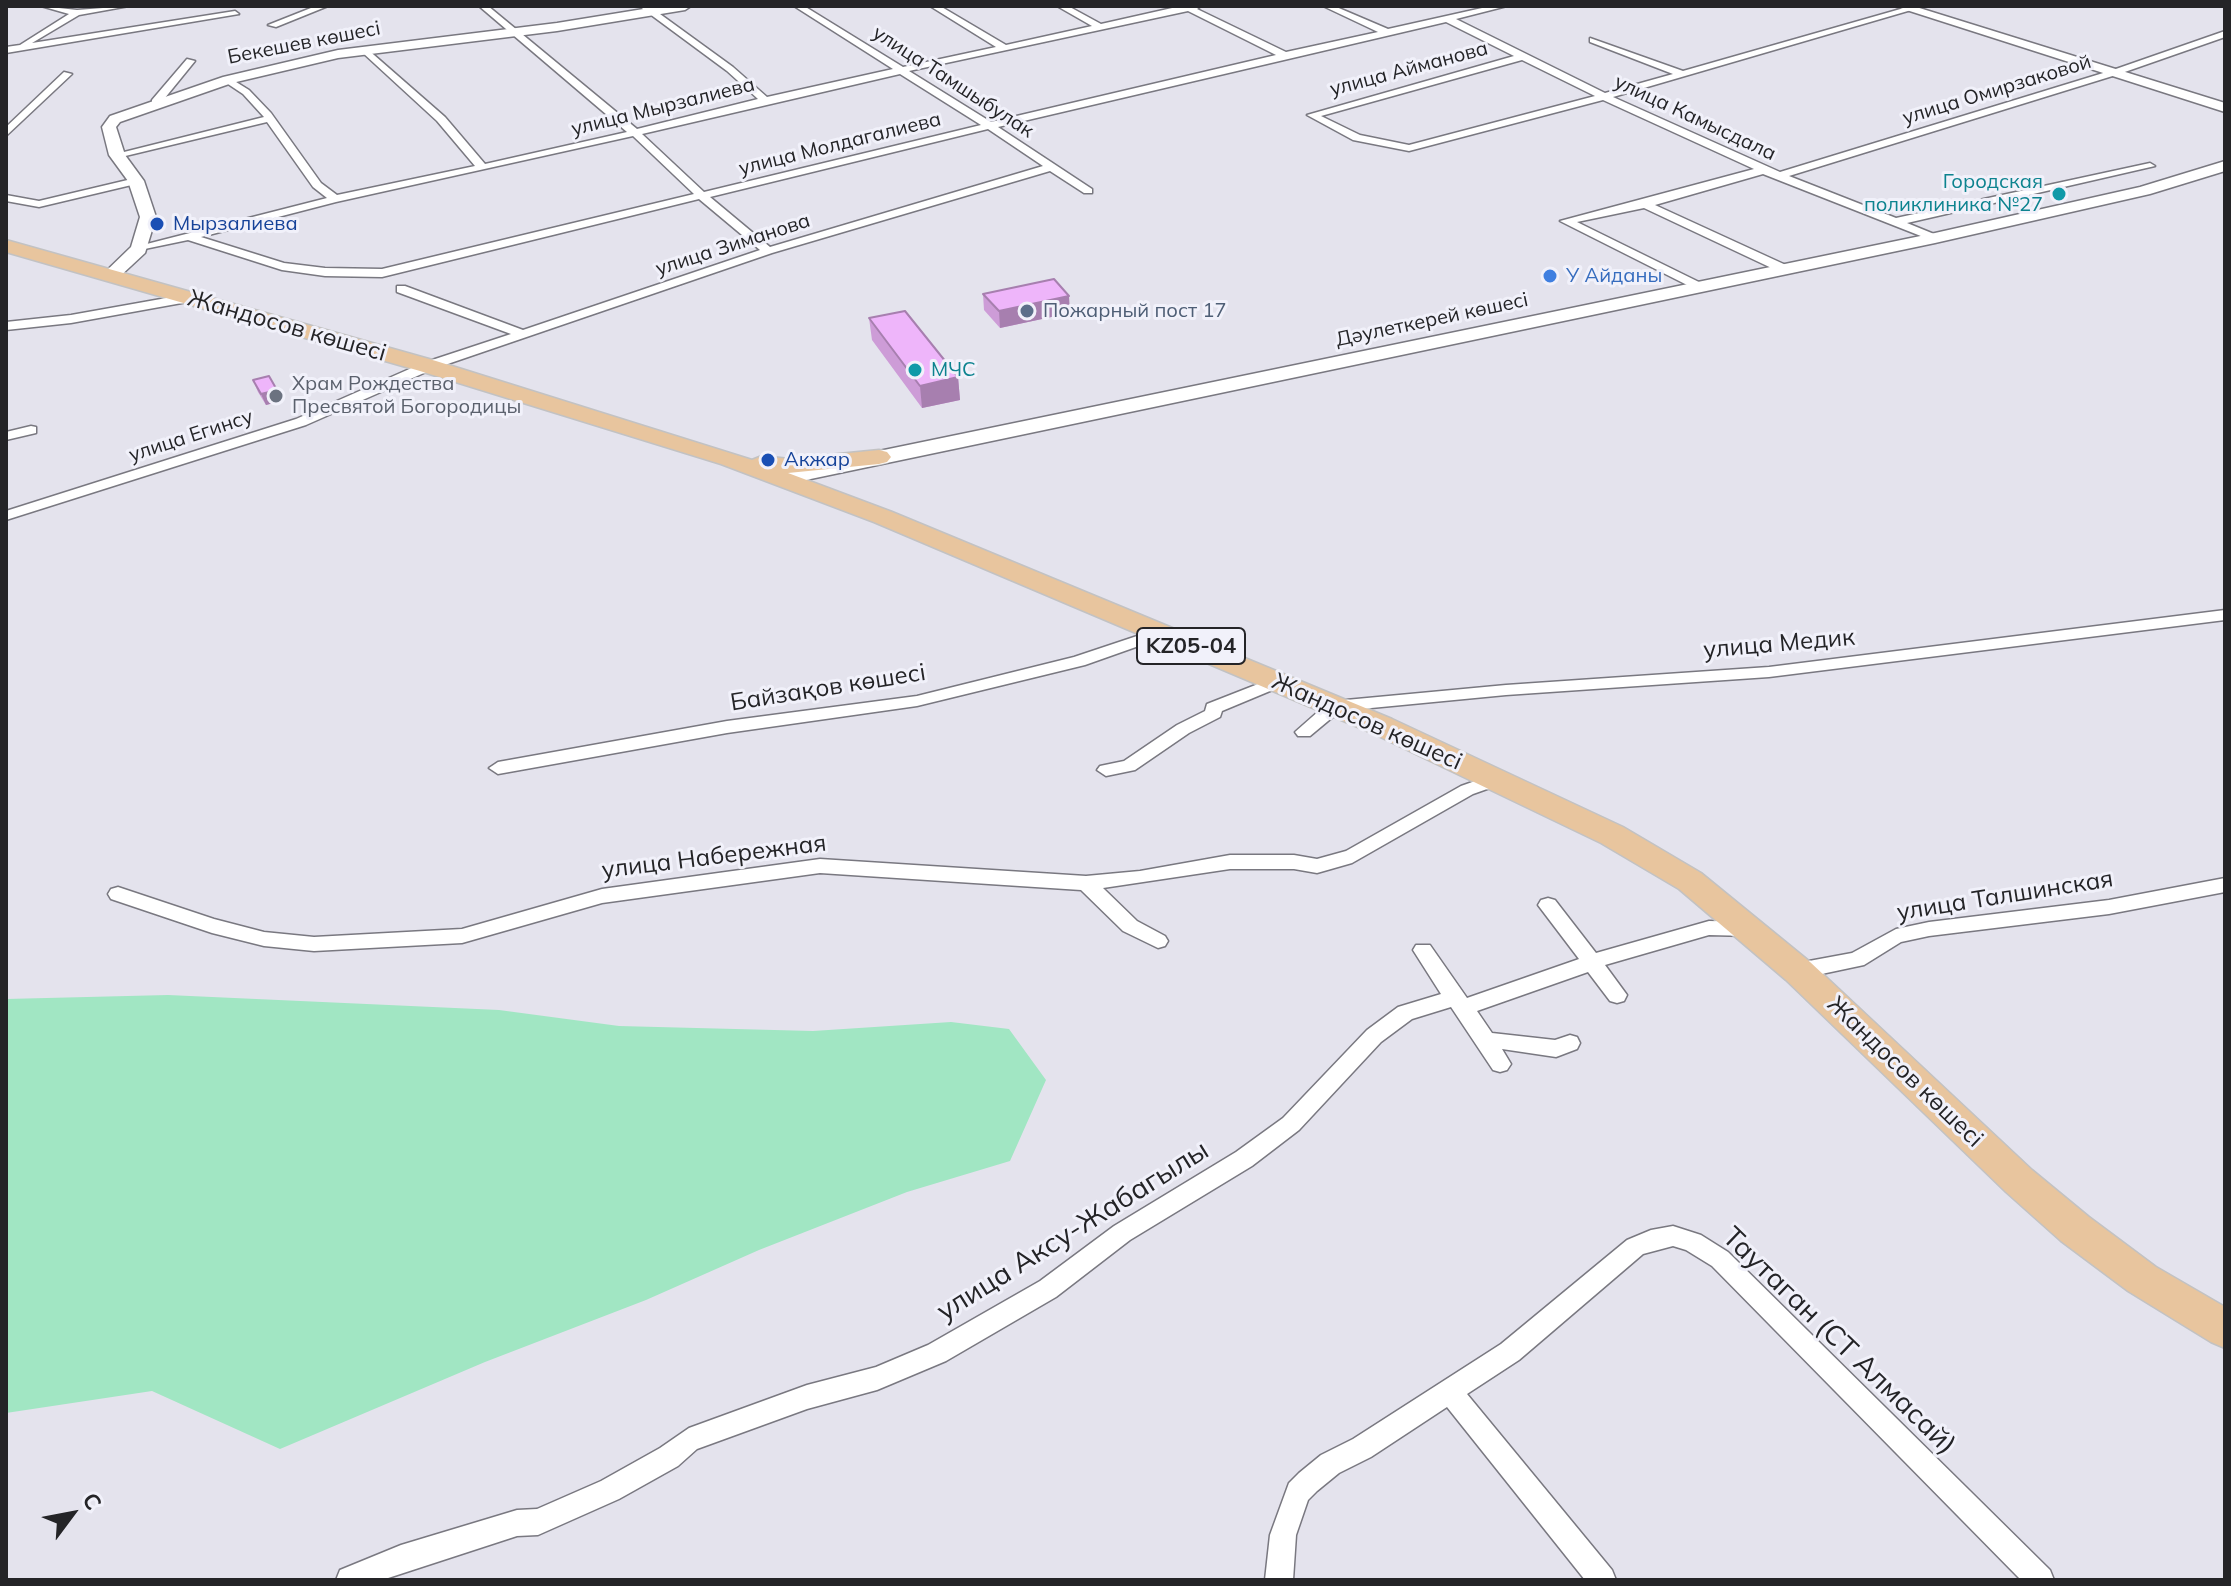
<!DOCTYPE html>
<html>
<head>
<meta charset="utf-8">
<style>
	body { margin:0 }
	#map { position:relative; width:2231px; height:1586px; overflow:hidden; background:#e4e3ed; font-family:Mulish,sans-serif }
	canvas { display:block }
	.frame { position:absolute; inset:0; border:8px solid #242427; pointer-events:none }
	.north { position:absolute; left:32px; top:1474px; width:80px; height:80px; -webkit-text-stroke:6px #f1f1fa; paint-order:stroke; rotate:58deg; font-size:22px; font-weight:700; line-height:32px; text-align:center; color:#242427 }
	.north::after { content:''; display:block; margin:auto; width:28px; height:36px; background:#242427; clip-path:polygon(50% 0,100% 100%,50% 72%,0 100%) }
</style>
</head>
<body>
<div id="map">
<canvas width="2231" height="1586"></canvas>
<div class="frame"></div>
<div class="north">С</div>
</div>
<script>
const c = document.querySelector('canvas').getContext('2d');
c.lineJoin = 'round';
function fillPath(path, color) {
  c.fillStyle = color;
  c.fill(path, 'evenodd');
}
function toPath(rows) {
  const path = new Path2D();
  for (const r of rows) {
    path.moveTo(r[0], r[1]);
    for (let i = 2; i < r.length; i += 2) path.lineTo(r[i], r[i + 1]);
  }
  return path;
}
function trace(path, color, width, dash) {
  c.strokeStyle = color;
  c.lineWidth = width;
  c.lineCap = dash ? 'butt' : 'round';
  c.setLineDash(dash || []);
  c.stroke(path);
}
function label(font, color, halo, rows, align = 'center') {
  c.font = font + ' Mulish,sans-serif';
  c.lineWidth = 6;
  c.setLineDash([]);
  c.textBaseline = 'middle';
  c.strokeStyle = halo;
  c.fillStyle = color;
  for (const [text, x, y, turn = 0] of rows) {
    c.save();
    c.translate(x, y);
    c.rotate((+turn || 0) * Math.PI / 180);
    c.textAlign = isNaN(turn) ? turn : align;
    if (halo) c.strokeText(text, 0, 0);
    c.fillText(text, 0, 0);
    c.restore();
  }
}
const green = toPath([
	[168,995,499,1010,619,1026,813,1031,951,1022,1009,1029,1046,1080,1010,1161,907,1192,759,1250,646,1300,485,1362,280,1449,152,1391,6,1413,6,999]
]);
const street = toPath([
	[41,6,77,10,129,6,79,15,32,43,235,11,239,14,6,53,6,47,20,45,69,14,41,6],
	[316,6,328,6,276,27,268,25,316,6],
	[479,6,488,6,637,129,758,99,727,71,639,6,649,6,733,67,767,97,893,69,794,6,804,6,903,67,996,47,930,6,940,6,1006,45,1092,26,1057,6,1068,6,1101,24,1181,6,1201,6,1197,9,1286,52,1378,32,1323,6,1334,6,1388,29,1491,6,1507,6,1456,19,1605,93,1673,74,1590,42,1590,38,1683,71,1911,6,1925,6,1613,97,1780,172,2113,70,2225,31,2225,37,2119,74,1789,176,1896,218,2150,163,2155,166,1907,223,1939,236,1939,240,1931,240,1763,174,1655,205,1788,266,1788,272,1780,272,1644,208,1577,222,1703,284,1705,287,1699,291,1560,221,1754,169,1603,100,1409,151,1353,140,1307,115,1514,56,1446,22,998,127,1092,189,1092,193,1084,193,1050,171,772,253,433,369,306,425,6,520,6,511,296,419,423,363,511,334,397,292,397,286,405,286,523,330,760,250,699,199,382,277,325,276,282,270,188,240,135,251,135,247,327,198,313,187,267,122,117,158,112,155,264,117,243,94,225,82,223,80,228,77,249,90,271,113,321,183,337,195,475,166,437,121,363,53,361,51,366,48,445,117,485,164,627,132,479,6],
	[1188,11,1276,55,991,122,909,71,1188,11],
	[1522,60,1595,96,1409,145,1360,135,1321,116,1522,60],
	[900,74,981,125,704,192,642,134,900,74],
	[988,129,1043,166,770,247,710,197,988,129],
	[633,136,694,194,382,269,325,268,284,263,201,237,336,202,633,136],
	[187,59,195,61,160,104,152,104,152,100,187,59],
	[64,72,72,74,6,136,6,127,64,72],
	[136,178,140,179,140,183,39,207,6,201,6,195,39,201,136,178],
	[189,294,195,298,193,301,71,323,6,330,6,322,71,315,189,294],
	[31,426,36,427,36,433,6,440,6,432,31,426],
	[2225,610,2225,620,1769,677,1506,695,1340,711,1310,736,1298,736,1295,732,1329,702,1335,701,1506,685,1769,667,2225,610],
	[1161,628,1167,630,1169,633,1167,636,1085,665,917,706,727,733,498,774,489,768,498,762,727,721,917,696,1074,657,1161,628],
	[1276,677,1284,682,1282,686,1222,711,1220,717,1189,733,1135,770,1106,776,1097,770,1100,766,1124,761,1177,725,1205,711,1207,704,1276,677],
	[1498,773,1507,779,1504,783,1473,794,1352,863,1317,873,1294,869,1230,869,1103,888,1137,921,1165,936,1168,941,1165,946,1158,948,1123,931,1081,890,820,873,602,903,462,943,314,951,264,946,212,933,111,899,108,894,111,889,118,887,214,919,264,932,314,937,462,929,602,889,820,859,1086,876,1140,871,1230,855,1294,855,1317,859,1346,851,1461,786,1498,773],
	[2225,878,2225,892,2109,914,1929,936,1901,942,1864,965,1798,979,1791,976,1788,971,1791,966,1798,963,1852,953,1896,929,1929,922,2109,900,2225,878],
	[1548,898,1555,900,1596,953,1709,921,1749,922,1756,924,1759,929,1756,934,1749,936,1709,935,1605,965,1627,995,1624,1001,1617,1003,1610,1001,1588,972,1477,1011,1492,1033,1555,1040,1570,1035,1577,1037,1580,1043,1577,1049,1556,1057,1502,1049,1511,1064,1507,1070,1500,1072,1493,1070,1451,1007,1412,1019,1381,1042,1299,1130,1252,1166,1130,1240,1056,1297,946,1361,877,1390,807,1409,697,1449,678,1466,619,1499,538,1535,517,1536,382,1580,336,1580,340,1570,401,1545,517,1510,537,1509,601,1481,660,1448,689,1428,807,1385,876,1367,928,1345,1040,1281,1114,1226,1236,1152,1283,1118,1367,1030,1398,1007,1441,994,1413,950,1416,945,1430,945,1467,998,1579,959,1538,905,1541,900,1548,898],
	[1673,1226,1701,1235,1728,1252,2050,1570,2054,1580,2021,1580,1712,1266,1686,1250,1673,1246,1643,1254,1519,1360,1467,1394,1612,1570,1616,1580,1585,1580,1447,1407,1371,1457,1339,1473,1317,1491,1308,1500,1296,1535,1293,1580,1265,1580,1270,1535,1289,1483,1299,1473,1321,1455,1353,1439,1501,1344,1627,1240,1651,1230,1673,1226]
]);
const secondary = toPath([
	[662,6,691,6,685,10,557,31,338,58,232,83,120,122,116,127,125,155,144,181,156,217,145,253,117,279,111,280,102,275,131,247,140,217,128,181,109,155,102,127,110,116,223,77,338,50,557,23,662,6],
	[1894,6,1913,6,2225,103,2225,112,1894,6],
	[2225,161,2225,171,2150,194,1935,243,782,485,772,479,775,475,879,451,1935,233,2140,187,2225,161]
]);
const primary = toPath([
	[6,240,436,361,752,460,762,456,789,459,879,450,887,452,891,457,887,462,879,464,788,473,892,512,1392,719,1623,827,1701,873,1810,962,2032,1170,2089,1217,2156,1267,2225,1307,2225,1348,2211,1342,2128,1291,2061,1241,2006,1192,1786,980,1679,889,1601,843,1372,733,874,522,721,464,420,371,6,252,6,240]
]);
const wall = toPath([
	[983,294,1070,313,1000,328,984,310],
	[869,318,958,377,960,400,922,408,872,340],
	[253,380,277,390,281,401,266,405,258,392]
]);
const shadedWall = toPath([
	[1069,296,1070,313,1000,328,999,311],
	[958,377,960,400,922,408,920,386],
	[277,390,281,401,266,405,261,394]
]);
const building = toPath([
	[1054,279,1069,296,999,311,983,294,1054,279],
	[905,311,958,377,920,386,869,318,905,311],
	[269,376,277,390,261,394,253,380,269,376]
]);
const markers = [
	[2059,194,8,"#0f9aa8"],
	[157,224,8,"#1a4fb4"],
	[1550,276,8,"#3f7fe0"],
	[1027,311,8,"#5c6f8a"],
	[915,370,8,"#0f9aa8"],
	[276,396,8,"#6b7280"],
	[768,460,8,"#1a4fb4"]
];
const farStreetnames = [
	["Бекешев көшесі",304,43,-11],
	["улица Айманова",1409,69,-15],
	["улица Тамшыбулак",953,82,33],
	["улица Омирзаковой",1997,90,-17],
	["улица Мырзалиева",663,107,-14],
	["улица Камысдала",1695,118,25],
	["улица Молдагалиева",840,144,-14],
	["улица Зиманова",733,245,-18],
	["Дәулеткерей көшесі",1432,320,-12],
	["улица Егинсу",191,436,-18]
];
const farCulturenames = [
	["Городская",2043,182],
	["поликлиника №27",2043,205],
	["МЧС",931,370,"left"]
];
const farTransitnames = [
	["Мырзалиева",173,224],
	["Акжар",784,460]
];
const farShopnames = [
	["У Айданы",1566,276]
];
const farServicenames = [
	["Пожарный пост 17",1043,311]
];
const farWorshipnames = [
	["Храм Рождества",292,384],
	["Пресвятой Богородицы",292,407]
];
const shields = [
	[1191,646,108]
];
const shieldNames = [
	["KZ05-04",1191,646]
];
const streetNames = [
	["Жандосов көшесі",287,326,16],
	["улица Медик",1779,644,-5],
	["Байзақов көшесі",828,688,-9],
	["Жандосов көшесі",1367,722,24],
	["улица Набережная",714,857,-7],
	["улица Талшинская",2005,896,-9],
	["Жандосов көшесі",1905,1072,44]
];
const nearStreetnames = [
	["улица Аксу-Жабагылы",1073,1231,-32],
	["Таутаган (СТ Алмасай)",1839,1341,44]
];
fillPath(green, '#a1e6c3');
trace(street, '#797880', 3);
trace(secondary, '#797880', 3);
trace(primary, '#c2c2c3', 3);
fillPath(street, '#fff');
fillPath(secondary, '#fff');
fillPath(primary, '#e8c59e');
fillPath(wall, '#cd9cd7');
fillPath(shadedWall, '#a77faf');
fillPath(building, '#eeb5fa');
trace(building, '#a77faf', 2);
for (const [x, y, r, color] of markers) {
  const dot = new Path2D();
  dot.arc(x, y, r, 0, 2 * Math.PI);
  c.fillStyle = color;
  c.fill(dot);
  trace(dot, '#f1f1fa', 3);
}
label('20px', '#242427', '#f1f1fa', farStreetnames);
label('20px', '#0d838f', '#f1f1fa', farCulturenames, 'right');
label('20px', '#164399', '#f1f1fa', farTransitnames, 'left');
label('20px', '#366cbe', '#f1f1fa', farShopnames, 'left');
label('20px', '#4e5e75', '#f1f1fa', farServicenames, 'left');
label('20px', '#5b616d', '#f1f1fa', farWorshipnames, 'left');
for (const [x, y, w] of shields) {
  const box = new Path2D();
  box.roundRect(x - w / 2, y - 18, w, 36, 6);
  c.fillStyle = '#f1f1fa';
  c.fill(box);
  trace(box, '#242427', 2);
}
label('bold 22px', '#242427', null, shieldNames);
label('24px', '#242427', '#f1f1fa', streetNames);
label('28px', '#242427', '#f1f1fa', nearStreetnames);
</script>
</body>
</html>
